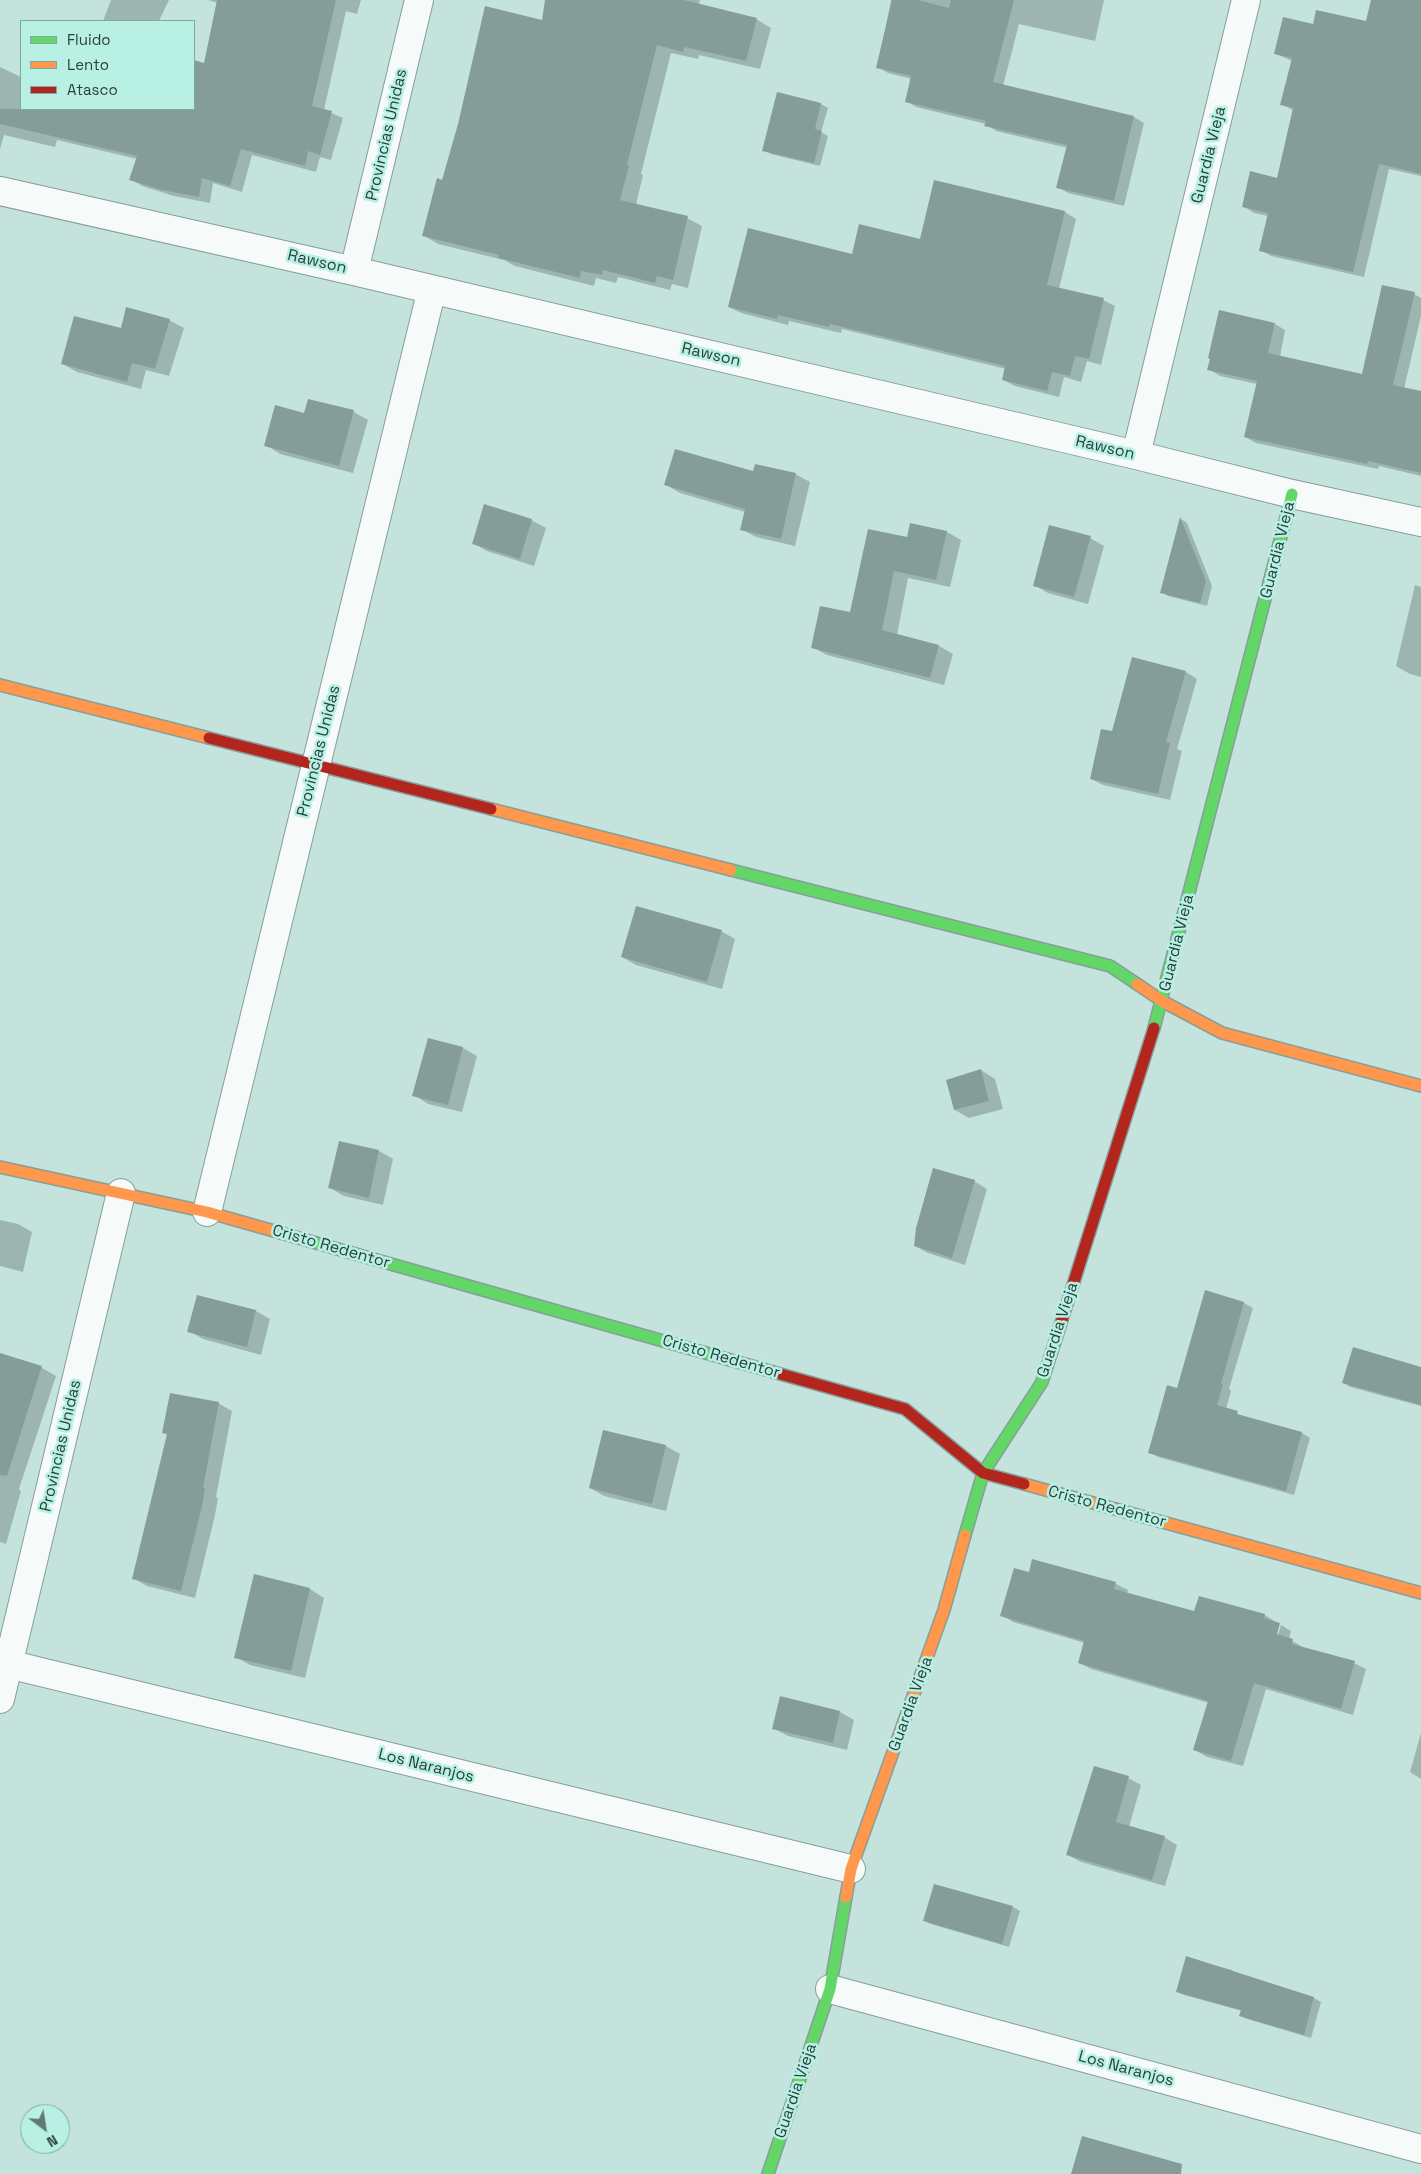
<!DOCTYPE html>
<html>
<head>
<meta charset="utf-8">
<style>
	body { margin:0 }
	#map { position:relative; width:1421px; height:2174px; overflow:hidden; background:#c5e3dd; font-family:"Space Grotesk",sans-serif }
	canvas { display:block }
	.legend { position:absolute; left:20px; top:20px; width:175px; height:90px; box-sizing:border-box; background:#b8f0e4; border:1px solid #7faaa0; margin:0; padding:6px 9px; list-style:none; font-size:15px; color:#29403b }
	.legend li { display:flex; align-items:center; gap:10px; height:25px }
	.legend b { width:25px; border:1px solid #7faaa0 }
	.north { position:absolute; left:20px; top:2104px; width:50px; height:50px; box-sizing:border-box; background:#b8f0e4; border:1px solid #7faaa0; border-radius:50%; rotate:149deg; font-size:14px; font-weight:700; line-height:20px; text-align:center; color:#29403b }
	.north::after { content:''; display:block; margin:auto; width:18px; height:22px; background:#607974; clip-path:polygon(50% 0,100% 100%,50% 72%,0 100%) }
</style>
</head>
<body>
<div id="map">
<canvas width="1421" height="2174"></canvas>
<ul class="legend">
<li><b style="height:6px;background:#63d668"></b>Fluido</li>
<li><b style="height:6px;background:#ff974d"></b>Lento</li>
<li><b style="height:6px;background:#b3261e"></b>Atasco</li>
</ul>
<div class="north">N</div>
</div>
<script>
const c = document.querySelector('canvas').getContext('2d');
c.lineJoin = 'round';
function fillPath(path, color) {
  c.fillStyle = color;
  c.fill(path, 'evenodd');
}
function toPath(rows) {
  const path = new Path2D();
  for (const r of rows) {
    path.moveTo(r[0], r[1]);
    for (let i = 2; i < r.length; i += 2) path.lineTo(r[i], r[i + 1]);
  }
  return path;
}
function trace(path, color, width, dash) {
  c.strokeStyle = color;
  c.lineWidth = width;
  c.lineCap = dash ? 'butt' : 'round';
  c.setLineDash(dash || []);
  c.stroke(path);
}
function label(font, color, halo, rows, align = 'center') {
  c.font = font + ' "Space Grotesk",sans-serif';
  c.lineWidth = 5;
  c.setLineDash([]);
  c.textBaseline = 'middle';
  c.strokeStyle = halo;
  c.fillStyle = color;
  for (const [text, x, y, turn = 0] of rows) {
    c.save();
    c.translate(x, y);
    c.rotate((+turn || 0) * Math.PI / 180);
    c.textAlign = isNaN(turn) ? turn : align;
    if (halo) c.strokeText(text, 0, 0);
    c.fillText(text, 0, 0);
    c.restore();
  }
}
const shadow = toPath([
	[111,0,169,0,159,21,103,21],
	[208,0,361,0,357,14,346,11,324,110,343,118,331,160,320,157,316,172,252,155,242,192,213,183,210,203,174,196,142,186,131,179,137,159,57,140,55,147,4,135,0,149,0,67,21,77,21,109,194,109,194,62,205,65,218,3],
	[568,0,700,0,699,5,756,19,771,28,760,69,699,55,698,59,671,53,641,174,643,175,636,205,687,218,702,226,688,288,672,284,670,290,618,277,616,283,596,278,594,286,515,266,504,260,438,244,423,235,443,181,562,26],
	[891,0,1104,0,1095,41,1019,24,1003,86,1134,117,1144,123,1124,206,1068,193,1058,187,1068,148,996,131,986,124,916,107,906,101,912,79,888,73,878,67],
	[1372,0,1421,2,1421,176,1389,169,1364,277,1271,256,1260,250,1268,216,1254,213,1243,206,1277,179,1294,111,1282,104,1292,61,1276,54,1314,25,1367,22],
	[778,93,821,104,828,108,821,132,828,136,820,166,771,154,764,150],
	[1065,212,1076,219,1059,289,1103,300,1115,306,1101,365,1087,361,1081,382,1064,377,1059,397,1015,386,1003,380,1006,369,842,329,841,333,789,321,788,325,741,313,729,307,853,256],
	[1414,294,1421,298,1421,316,1404,389,1421,393,1421,476,1379,466,1378,469,1256,443,1245,437,1257,384,1220,376,1209,369,1275,324,1285,330,1280,357,1363,375],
	[169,320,184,328,169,376,146,370,141,389,77,372,63,364,122,330],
	[308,400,354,412,368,420,353,473,280,454,266,445,305,414],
	[754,473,795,474,810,482,795,546,756,537,741,529,745,512,680,493,666,485],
	[1181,519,1187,523,1212,586,1207,606,1168,596,1162,592],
	[531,520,546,528,534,566,487,551,473,543],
	[911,524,947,532,961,540,950,587,908,578,897,635,939,646,953,654,944,685,827,655,812,647,851,614,908,538],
	[1090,538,1104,546,1088,604,1048,593,1034,585],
	[1415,585,1421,587,1421,677,1410,674,1396,666],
	[1186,672,1197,679,1177,749,1182,751,1170,800,1103,785,1091,779,1113,732],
	[721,931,735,939,722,989,636,965,622,957],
	[428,1040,463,1048,477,1056,462,1112,428,1104,414,1095],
	[981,1070,995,1079,1003,1109,969,1118,955,1110],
	[340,1142,379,1151,393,1159,383,1205,344,1196,330,1188],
	[974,1181,987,1189,965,1265,928,1253,915,1246],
	[0,1220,18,1224,32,1232,23,1272,0,1266],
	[1206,1292,1244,1303,1253,1308,1229,1389,1231,1391,1226,1409,1246,1418,1302,1433,1310,1438,1294,1495,1158,1457,1149,1452,1178,1389],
	[198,1296,256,1311,270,1319,261,1355,203,1339,189,1331],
	[0,1354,42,1368,56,1376,19,1489,21,1491,6,1544,0,1542],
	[1421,1368,1421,1406,1350,1387,1344,1383],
	[218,1403,232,1411,216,1497,218,1498,215,1515,195,1598,147,1586,133,1578,168,1435,164,1433],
	[604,1431,666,1446,680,1454,666,1511,604,1496,590,1488],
	[1033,1561,1116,1584,1128,1590,1127,1594,1195,1613,1265,1615,1280,1625,1278,1625,1276,1641,1281,1625,1291,1631,1289,1639,1304,1648,1354,1663,1366,1669,1353,1715,1266,1689,1243,1766,1207,1757,1195,1750,1209,1703,1091,1669,1079,1663,1085,1643,1013,1622,1002,1615,1030,1574],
	[255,1576,310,1589,324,1598,305,1678,250,1665,236,1657],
	[781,1698,840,1712,854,1720,847,1750,788,1736,773,1728],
	[1421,1733,1421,1779,1410,1772],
	[1128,1778,1141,1785,1129,1827,1164,1837,1177,1845,1165,1886,1081,1862,1068,1855],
	[935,1885,1013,1907,1020,1911,1009,1947,931,1924,924,1920],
	[1187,1958,1232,1970,1238,1975,1314,1998,1321,2002,1311,2038,1247,2019,1240,2015,1242,2011,1184,1995,1177,1991]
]);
const building = toPath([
	[217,0,336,0,312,106,332,111,320,155,308,151,305,166,241,149,230,186,202,178,199,197,162,190,129,180,137,156,0,124,0,109,194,109,194,60,204,63],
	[545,0,684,0,757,18,746,61,684,47,683,52,657,45,627,165,629,166,620,200,688,216,673,280,657,276,655,283,603,270,602,275,581,271,580,278,498,258,499,255,422,236,437,178,442,180,458,124,485,6,542,20],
	[892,0,918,0,949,8,951,0,1014,0,993,82,1134,116,1114,201,1056,188,1067,145,984,126,986,121,905,102,911,76,876,68],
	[1371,0,1421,0,1421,174,1379,164,1353,272,1259,251,1268,213,1242,207,1250,171,1277,178,1293,108,1280,105,1292,58,1274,54,1283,17,1313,24,1316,10,1366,21],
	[777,92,821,103,815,129,822,131,814,163,762,151],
	[934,180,1065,211,1047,285,1104,298,1089,359,1075,356,1070,376,1052,372,1047,391,1002,380,1005,366,830,324,829,327,778,315,777,319,728,307,748,228,852,254,859,224,920,239],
	[1382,285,1415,292,1393,385,1421,391,1421,473,1368,461,1367,464,1244,437,1257,381,1207,370,1210,359,1208,358,1219,310,1275,323,1268,353,1362,374],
	[126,307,170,319,155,369,132,363,127,382,61,364,74,316,121,328],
	[308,399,354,410,339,466,264,446,275,405,304,413],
	[675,449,753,471,755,464,796,473,781,539,740,530,745,509,664,485],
	[484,504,532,519,520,559,472,544],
	[1180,517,1206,581,1200,603,1160,593],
	[910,523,947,531,936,580,894,571,882,630,939,645,930,678,811,648,820,606,850,612,868,529,907,537],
	[1049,525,1091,536,1074,597,1033,586],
	[1132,657,1186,671,1166,742,1170,743,1158,794,1090,779,1101,729,1112,731],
	[636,906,722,930,707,982,621,957],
	[428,1038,463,1047,448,1105,412,1096],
	[981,1069,989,1101,954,1110,946,1080],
	[339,1141,379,1150,369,1198,328,1188],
	[933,1168,975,1180,952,1258,914,1246,916,1228],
	[1205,1290,1244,1302,1221,1384,1223,1384,1217,1405,1238,1411,1237,1414,1302,1432,1286,1491,1148,1453,1167,1385,1177,1388],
	[197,1295,256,1310,247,1347,187,1332],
	[1353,1347,1421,1367,1421,1405,1342,1383],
	[0,1353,42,1366,7,1476,0,1475],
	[170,1393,219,1402,203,1488,205,1488,202,1506,181,1591,132,1579,167,1434,162,1433],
	[603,1430,666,1445,652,1504,589,1488],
	[1032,1559,1116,1582,1114,1589,1194,1611,1199,1596,1265,1614,1264,1618,1280,1623,1277,1634,1293,1639,1292,1644,1355,1661,1341,1709,1254,1683,1231,1761,1193,1750,1208,1701,1078,1663,1084,1641,1000,1616,1014,1568,1029,1572],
	[254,1574,310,1588,291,1671,234,1658],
	[780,1696,840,1711,833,1743,772,1729],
	[1094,1766,1129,1776,1116,1822,1165,1836,1152,1880,1066,1855],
	[934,1884,1013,1906,1002,1944,923,1921],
	[1186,1956,1314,1997,1304,2035,1239,2016,1241,2010,1176,1992],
	[1082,2136,1182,2164,1181,2174,1071,2174]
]);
const street = toPath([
	[0,191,354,271,1136,455,1292,494,1421,522],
	[354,271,419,0],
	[1136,455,1246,0],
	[207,1212,432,289],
	[0,1662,851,1869],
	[0,1699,121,1193],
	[830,1989,1421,2149]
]);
const fast = toPath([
	[731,870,1110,966,1137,984],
	[1154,1028,1292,494],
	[281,1233,734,1361],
	[965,1535,983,1473,1042,1382,1060,1326],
	[768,2174,830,1989,846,1897]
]);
const slow = toPath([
	[0,685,209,738],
	[491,809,731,870],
	[1137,984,1162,1001,1222,1033,1421,1086],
	[0,1167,207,1212,281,1233],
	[1024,1484,1421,1593],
	[846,1897,851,1869,944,1610,965,1535]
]);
const jam = toPath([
	[209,738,491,809],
	[1060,1326,1154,1028],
	[734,1361,905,1409,983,1473,1024,1484]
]);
const streetNames = [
	["Provincias Unidas",387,135,-77],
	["Guardia Vieja",1209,155,-76],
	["Rawson",317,262,13],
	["Rawson",711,355,13],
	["Rawson",1105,448,13],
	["Guardia Vieja",1278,550,-76],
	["Provincias Unidas",319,751,-76],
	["Guardia Vieja",1177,943,-76],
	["Cristo Redentor",331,1247,16],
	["Guardia Vieja",1058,1330,-72],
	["Cristo Redentor",721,1357,16],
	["Provincias Unidas",61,1446,-77],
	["Cristo Redentor",1107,1507,15],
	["Guardia Vieja",911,1704,-70],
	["Los Naranjos",426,1766,14],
	["Los Naranjos",1126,2069,15],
	["Guardia Vieja",796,2091,-71]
];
fillPath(shadow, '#0003');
fillPath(building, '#859d98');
trace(street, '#879e9a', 30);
trace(fast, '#879e9a', 14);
trace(slow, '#879e9a', 14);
trace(jam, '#879e9a', 14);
trace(street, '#f6fbfa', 28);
trace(fast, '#63d668', 11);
trace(slow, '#ff974d', 11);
trace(jam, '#b3261e', 11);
label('16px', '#29403b', '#b8f0e4', streetNames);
</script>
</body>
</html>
